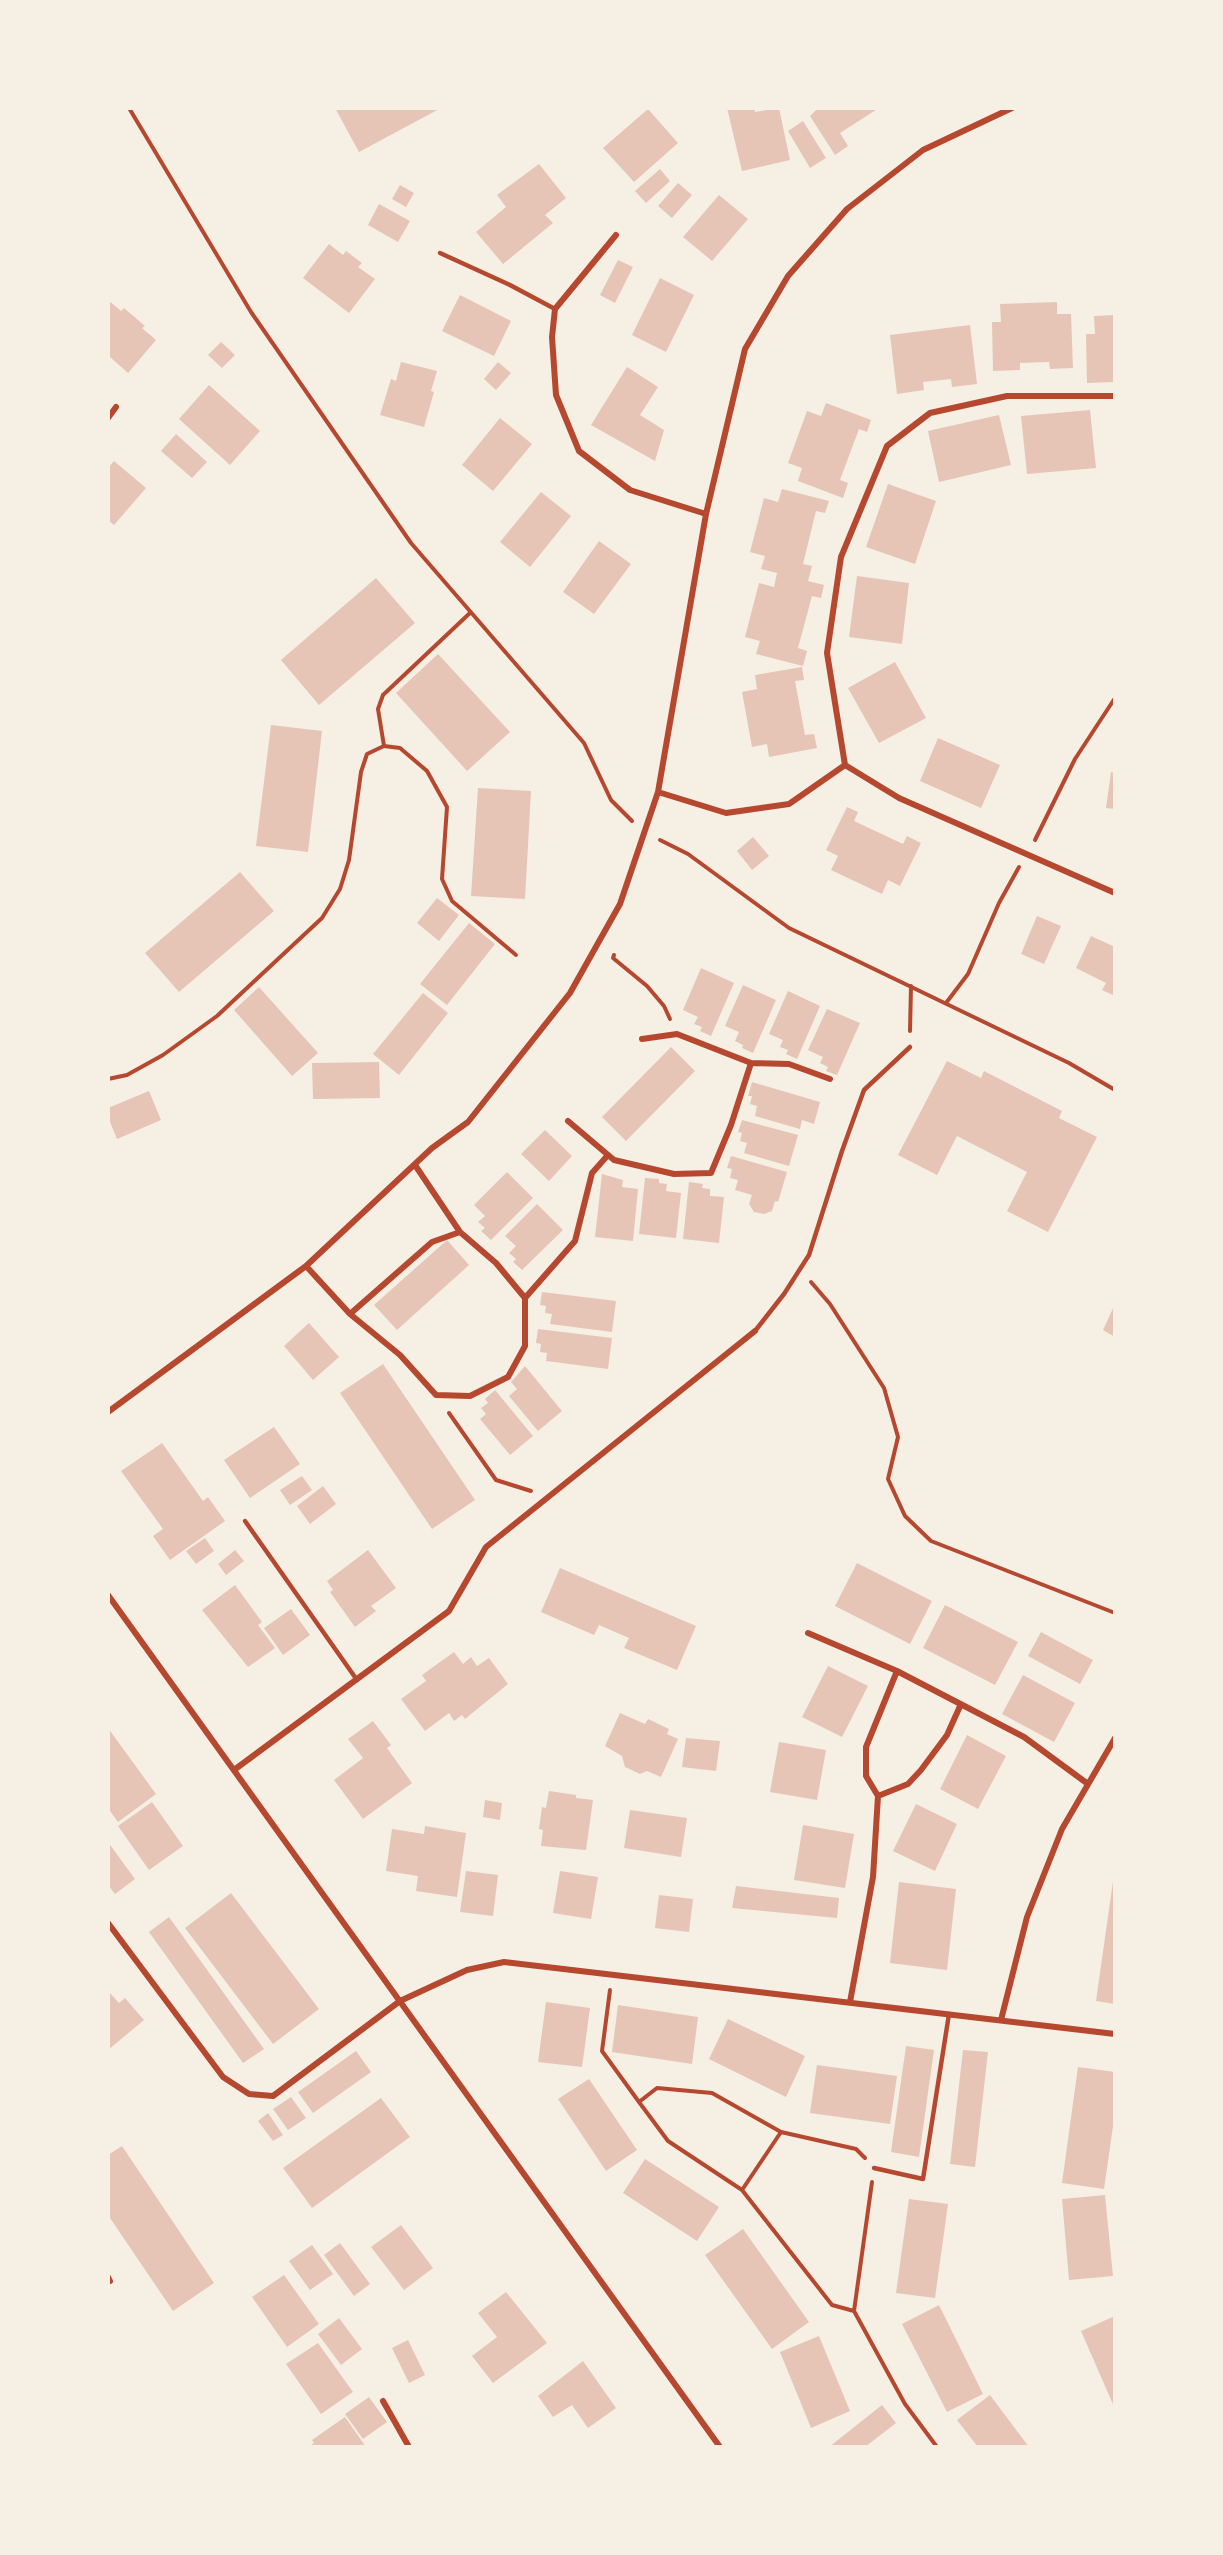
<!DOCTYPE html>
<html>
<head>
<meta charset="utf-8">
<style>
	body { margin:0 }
	#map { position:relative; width:1223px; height:2555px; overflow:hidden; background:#f6efe4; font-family:"Exo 2",sans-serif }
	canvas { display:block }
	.frame { position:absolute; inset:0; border:110px solid #f6efe4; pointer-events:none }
</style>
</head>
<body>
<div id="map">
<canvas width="1223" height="2555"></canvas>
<div class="frame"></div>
</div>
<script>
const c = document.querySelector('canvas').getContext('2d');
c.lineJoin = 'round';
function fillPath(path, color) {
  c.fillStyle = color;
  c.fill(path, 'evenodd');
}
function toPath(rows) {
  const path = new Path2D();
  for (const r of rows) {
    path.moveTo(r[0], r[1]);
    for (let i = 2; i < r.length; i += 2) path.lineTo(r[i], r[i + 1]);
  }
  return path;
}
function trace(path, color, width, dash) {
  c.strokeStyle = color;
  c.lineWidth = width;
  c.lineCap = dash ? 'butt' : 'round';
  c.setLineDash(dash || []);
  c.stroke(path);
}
const building = toPath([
	[335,108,441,108,359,152],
	[727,108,754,108,755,112,779,108,790,160,742,171],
	[818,108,879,108,840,133,848,146,835,155,810,116],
	[648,109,678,143,634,182,603,148],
	[803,121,826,158,810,168,788,131],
	[539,164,566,198,545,215,553,223,503,264,476,232,506,207,497,195],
	[660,169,670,181,646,203,635,191],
	[678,183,692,195,672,218,658,206],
	[400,185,414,193,406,207,392,199],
	[719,195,748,219,712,261,683,237],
	[379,204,410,221,398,242,368,225],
	[329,244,343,255,346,251,362,263,358,267,375,279,349,313,303,278],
	[618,260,633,267,615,303,600,295],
	[660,278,694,295,666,352,632,335],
	[460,295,511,321,494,356,442,331],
	[108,300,121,311,124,308,145,326,142,328,156,340,128,373,110,357,108,359],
	[1057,302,1057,314,1071,314,1073,368,1050,369,1049,362,1020,363,1020,370,993,371,992,322,1001,322,1000,304],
	[1115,315,1114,382,1087,383,1086,334,1095,334,1094,316],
	[970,325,977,384,952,387,951,379,923,382,924,390,897,394,890,335],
	[221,342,235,355,222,368,208,355],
	[401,362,437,371,431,391,434,392,424,427,380,415,391,379,396,381],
	[498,362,511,373,496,390,484,379],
	[627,367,658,387,640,415,664,430,655,461,591,425],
	[209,385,260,431,230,465,179,419],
	[826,403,871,420,867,432,859,429,840,480,848,483,843,498,798,481,802,468,788,463,807,411,821,416],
	[1090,410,1096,468,1027,474,1021,416],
	[999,415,1011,465,939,482,928,431],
	[500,418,532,444,493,491,462,465],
	[176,434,207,462,192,478,161,451],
	[114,461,146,488,114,525,108,520,108,468],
	[888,484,936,501,915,564,866,547],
	[782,489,829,501,825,513,816,511,803,564,812,566,808,581,824,585,821,598,812,596,798,648,807,651,803,666,756,654,760,641,745,637,759,583,774,587,777,573,761,569,765,556,750,552,764,498,778,502],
	[541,492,571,516,530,567,500,542],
	[599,541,631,564,594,614,563,592],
	[857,576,909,583,902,644,849,637],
	[376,578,415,623,319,705,281,660],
	[438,654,510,732,467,771,396,693],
	[895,662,926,718,879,743,848,688],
	[802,667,804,680,795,681,805,735,814,734,817,748,769,757,767,744,752,747,742,692,757,689,755,675],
	[271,725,322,731,308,852,256,846],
	[938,738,1000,765,981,808,920,781],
	[1111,772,1115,773,1115,809,1106,808],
	[478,788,531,791,525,899,471,896],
	[847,807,858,812,854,821,903,844,907,836,921,843,900,886,888,880,882,894,831,870,838,856,826,850],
	[753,837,769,856,752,870,737,851],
	[240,872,274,911,179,992,145,953],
	[437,898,459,915,439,941,417,923],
	[1037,916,1061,926,1044,964,1021,954],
	[469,923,495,944,447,1005,420,984],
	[1091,936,1115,947,1115,996,1102,990,1106,983,1076,968],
	[701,968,734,983,711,1036,700,1031,702,1027,694,1024,698,1017,683,1010],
	[743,985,776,1000,753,1053,742,1048,743,1045,735,1041,739,1032,725,1026],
	[259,987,318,1053,292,1076,234,1010],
	[788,991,820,1006,797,1059,786,1054,788,1050,780,1047,783,1040,769,1034],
	[423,993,448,1013,399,1075,373,1054],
	[827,1009,860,1023,837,1075,826,1071,828,1067,820,1063,823,1057,808,1050],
	[671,1047,695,1071,626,1141,602,1117],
	[947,1061,981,1078,984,1071,1062,1111,1059,1118,1097,1137,1048,1232,1007,1211,1027,1172,957,1136,937,1175,898,1155],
	[379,1062,380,1098,313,1099,312,1063],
	[752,1082,820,1102,814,1124,802,1120,800,1129,755,1116,757,1106,750,1104,752,1096,748,1096],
	[149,1091,161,1120,117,1139,108,1117,108,1108],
	[742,1120,798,1135,789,1166,744,1153,747,1143,740,1141,742,1133,738,1132],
	[545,1130,572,1156,549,1181,521,1154],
	[731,1156,787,1172,778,1202,775,1201,772,1211,764,1214,754,1212,749,1204,752,1195,735,1190,738,1180,730,1178,732,1169,727,1168],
	[507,1172,533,1198,491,1240,481,1231,485,1228,478,1222,485,1216,474,1205],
	[602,1174,623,1180,622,1187,638,1189,633,1241,595,1237],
	[645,1178,659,1179,659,1183,667,1184,666,1191,681,1193,676,1238,639,1234],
	[689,1182,703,1184,702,1188,710,1189,710,1196,724,1197,719,1243,683,1239],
	[537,1204,563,1230,522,1270,513,1262,516,1259,509,1253,516,1246,505,1236],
	[447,1240,469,1265,397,1330,374,1305],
	[542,1292,616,1301,612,1332,550,1324,552,1314,545,1313,546,1306,540,1305],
	[1115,1304,1115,1337,1103,1330],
	[309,1323,339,1357,313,1380,284,1346],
	[538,1329,612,1338,608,1369,546,1361,547,1353,540,1352,541,1344,536,1343],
	[383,1364,475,1500,432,1529,340,1393],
	[525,1366,562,1411,538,1431,509,1396,517,1389,511,1382],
	[495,1390,533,1436,510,1455,480,1419,486,1414,481,1408,488,1403,485,1399],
	[274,1427,300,1464,250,1498,224,1460],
	[162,1443,203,1501,208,1497,225,1521,170,1560,153,1536,163,1529,121,1471],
	[302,1476,312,1490,290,1505,280,1490],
	[323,1486,336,1504,310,1524,297,1506],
	[205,1538,214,1551,196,1564,186,1551],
	[235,1550,244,1561,226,1575,218,1564],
	[368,1550,396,1588,371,1606,376,1611,355,1627,330,1592,333,1590,327,1581],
	[857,1563,932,1601,910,1644,835,1606],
	[560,1568,696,1626,677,1670,624,1648,629,1638,599,1625,594,1635,541,1612],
	[235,1585,262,1622,258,1625,275,1648,248,1667,202,1610],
	[945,1605,1018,1642,995,1685,923,1648],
	[291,1609,310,1635,283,1655,264,1628],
	[1041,1632,1093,1660,1080,1684,1028,1656],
	[454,1652,463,1664,471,1657,477,1666,489,1658,508,1684,465,1719,462,1715,454,1721,449,1713,425,1731,401,1699,426,1681,422,1675],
	[828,1666,868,1686,842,1737,802,1717],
	[1023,1675,1075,1703,1054,1742,1002,1714],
	[620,1713,645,1724,648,1719,669,1729,667,1734,678,1739,661,1777,647,1771,640,1774,625,1767,622,1756,605,1746],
	[373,1721,391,1745,387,1748,412,1783,363,1819,334,1780,363,1758,348,1739],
	[108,1728,156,1794,118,1822,108,1808],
	[967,1735,1006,1756,978,1809,940,1789],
	[686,1738,720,1741,716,1771,682,1767],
	[779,1742,826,1750,817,1800,770,1792],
	[549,1791,576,1795,576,1798,593,1800,586,1850,541,1846,543,1830,539,1829,542,1807,546,1808],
	[485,1800,502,1803,500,1820,483,1817],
	[152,1802,183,1846,149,1870,118,1826],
	[916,1804,957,1824,935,1871,893,1851],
	[630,1810,687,1818,681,1857,624,1848],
	[803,1825,854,1834,845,1888,794,1880],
	[425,1826,466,1833,457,1897,416,1891,418,1876,386,1871,392,1829,424,1834],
	[108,1842,135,1879,115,1894,108,1885],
	[466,1871,498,1875,493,1916,460,1912],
	[560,1871,598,1877,591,1919,553,1913],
	[1114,1874,1115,1874,1115,2004,1096,2001],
	[899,1882,956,1889,947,1970,890,1963],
	[736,1886,839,1898,837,1918,732,1908],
	[231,1893,319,2009,273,2044,185,1928],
	[659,1895,693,1899,689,1932,655,1928],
	[169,1917,264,2049,243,2063,149,1932],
	[108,1991,119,2003,125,1998,144,2020,108,2050],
	[546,2002,590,2008,582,2067,538,2062],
	[618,2005,698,2017,692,2064,612,2052],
	[728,2019,805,2056,786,2097,709,2059],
	[906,2046,934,2050,919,2157,891,2152],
	[963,2050,988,2052,975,2167,950,2164],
	[356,2051,371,2072,313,2113,298,2092],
	[817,2065,897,2076,890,2124,810,2113],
	[1078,2067,1115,2072,1115,2112,1104,2189,1062,2183],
	[589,2079,637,2150,606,2171,558,2099],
	[291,2097,306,2118,288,2130,273,2109],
	[381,2098,410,2137,312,2208,283,2168],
	[268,2113,283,2135,273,2141,258,2121],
	[122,2146,214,2283,173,2311,108,2215,108,2155],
	[645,2159,719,2207,697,2241,623,2193],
	[1105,2195,1113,2276,1069,2280,1062,2199],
	[909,2199,948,2204,935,2298,896,2293],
	[401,2225,433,2268,404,2290,371,2247],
	[743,2229,809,2322,772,2349,705,2255],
	[340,2243,370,2284,354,2296,324,2255],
	[312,2245,333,2274,310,2290,289,2261],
	[284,2275,319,2324,287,2347,252,2297],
	[506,2292,547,2343,493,2383,472,2356,497,2337,478,2313],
	[939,2305,983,2394,947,2412,902,2324],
	[1115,2316,1115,2409,1081,2331],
	[339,2318,362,2349,341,2365,318,2334],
	[819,2336,850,2411,811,2428,780,2352],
	[408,2340,425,2375,409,2383,392,2348],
	[318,2343,353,2392,321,2414,286,2364],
	[583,2361,616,2408,588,2428,572,2405,553,2417,538,2396],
	[990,2395,1029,2447,978,2447,957,2420],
	[369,2397,387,2422,363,2439,345,2414],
	[882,2405,896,2423,865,2447,829,2447],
	[345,2417,366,2447,308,2447,314,2443,312,2440]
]);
const path = toPath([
	[129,108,251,312,411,543,584,743,611,800,632,821],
	[384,746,378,709,383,695,471,612],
	[660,840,688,854,789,928,1069,1063,1115,1090],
	[1035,840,1075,759,1115,698],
	[614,955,613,958,647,986,664,1006,670,1019],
	[946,1003,968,974,999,903,1019,867],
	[910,1031,911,986],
	[108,1079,127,1075,163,1055,217,1016,322,918,340,889,349,860,361,772,367,754,384,746,400,748,427,771,447,807,442,879,452,901,516,955],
	[811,1282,830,1304,884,1388,898,1437,888,1479,905,1516,931,1541,1115,1613],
	[449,1413,496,1480,531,1491],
	[610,1990,602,2051,639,2102],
	[781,2132,742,2190,668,2141,639,2102,657,2088,712,2093,781,2132,856,2149,865,2158],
	[872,2182,854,2311,905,2404,937,2447],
	[742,2190,832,2305,854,2311]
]);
const service = toPath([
	[440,253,510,285,555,309],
	[755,1331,784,1294,809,1255,842,1151,864,1090,910,1047],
	[245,1521,357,1680],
	[874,2168,923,2179,949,2014]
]);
const minor = toPath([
	[616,235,555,309,552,337,556,395,579,451,630,490,706,514],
	[108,418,116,407],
	[845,765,899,798,1115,893],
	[658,792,726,813,789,804,845,765,827,653,841,557,887,446,930,413,1007,396,1115,396],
	[751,1063,789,1064,830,1079],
	[568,1121,614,1160,674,1174,711,1173,731,1125,751,1063,677,1034,642,1039],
	[415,1165,460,1232],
	[306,1266,350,1314,432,1242,460,1232,496,1263,525,1298,525,1346,508,1377,470,1396,436,1395,400,1355,350,1314],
	[525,1298,575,1241,592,1173,608,1155],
	[108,1412,306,1266,432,1148,468,1122,570,993,620,904,658,792,706,514,745,349,788,276,847,209,923,150,1012,108],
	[108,1595,720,2447],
	[808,1633,897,1671,1024,1737,1088,1784],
	[234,1770,449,1611,486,1547,755,1331],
	[878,1796,866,1776,866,1747,897,1671],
	[108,1923,223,2077,249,2094,273,2096,400,2001,467,1970,504,1962,1115,2034],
	[850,2002,873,1877,878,1796,908,1784,921,1770,947,1735,961,1704],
	[1001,2020,1027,1917,1062,1829,1115,1738],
	[108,2277,110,2281],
	[383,2401,409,2447]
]);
fillPath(building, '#e6c5b7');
trace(path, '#b5482f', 4);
trace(service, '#b5482f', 4.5);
trace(minor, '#b5482f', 6);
</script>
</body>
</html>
